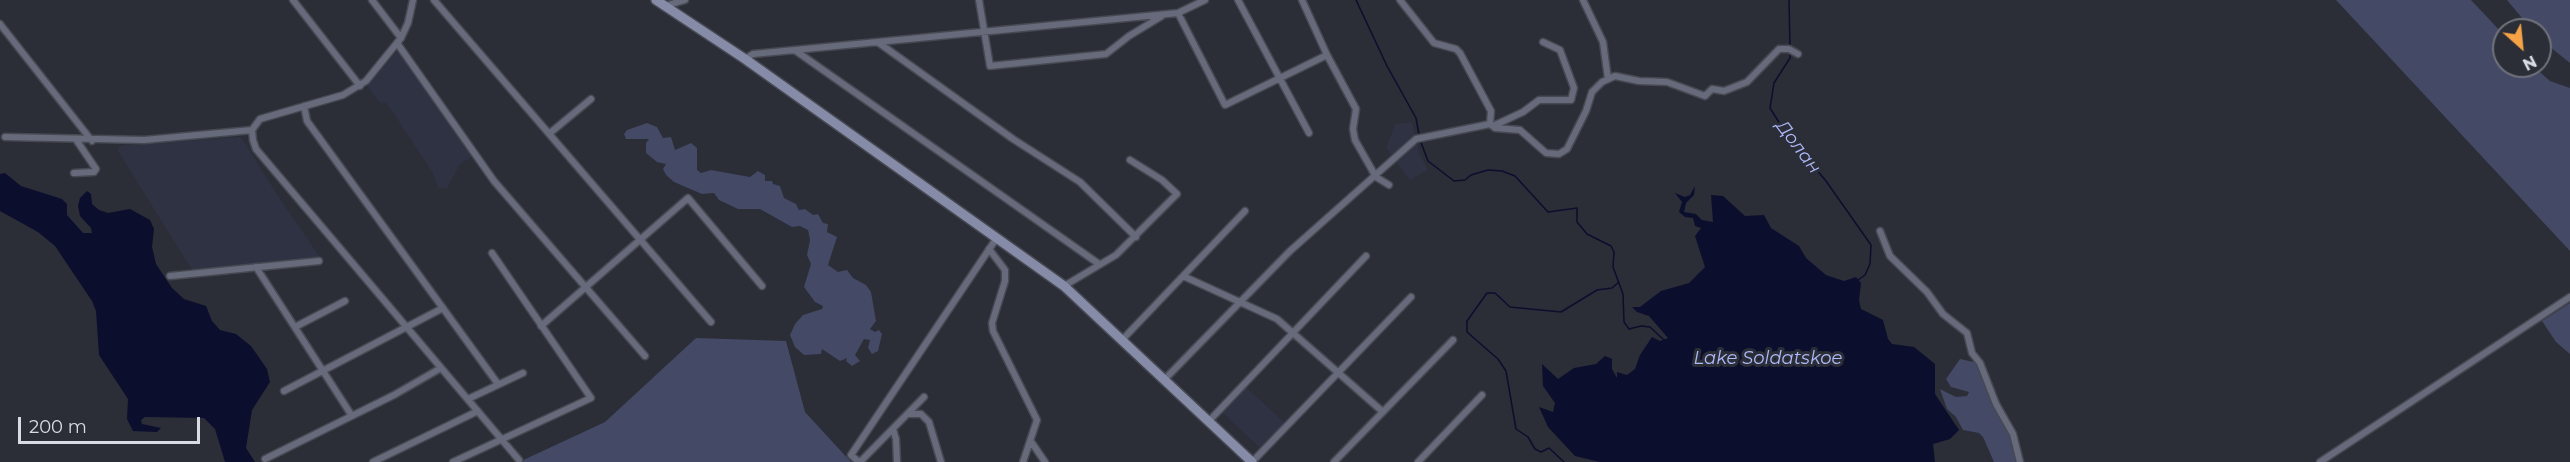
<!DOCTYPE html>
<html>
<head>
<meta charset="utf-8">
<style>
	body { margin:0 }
	#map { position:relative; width:2570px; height:462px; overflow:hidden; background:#2b2d37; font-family:Montserrat,sans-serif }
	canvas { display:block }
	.north { position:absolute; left:2492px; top:18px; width:60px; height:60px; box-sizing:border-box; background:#2b2d37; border:2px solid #71737b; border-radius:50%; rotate:153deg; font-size:16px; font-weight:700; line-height:24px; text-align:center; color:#d9dbe2 }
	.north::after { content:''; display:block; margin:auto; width:21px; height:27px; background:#f5a346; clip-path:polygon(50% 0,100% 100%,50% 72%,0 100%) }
	.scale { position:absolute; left:18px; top:417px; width:182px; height:27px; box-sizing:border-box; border:3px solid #d9dbe2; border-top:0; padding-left:8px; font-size:18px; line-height:21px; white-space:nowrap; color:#d9dbe2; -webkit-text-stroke:4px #2b2d37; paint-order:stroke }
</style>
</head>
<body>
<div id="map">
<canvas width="2570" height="462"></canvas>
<div class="north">N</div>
<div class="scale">200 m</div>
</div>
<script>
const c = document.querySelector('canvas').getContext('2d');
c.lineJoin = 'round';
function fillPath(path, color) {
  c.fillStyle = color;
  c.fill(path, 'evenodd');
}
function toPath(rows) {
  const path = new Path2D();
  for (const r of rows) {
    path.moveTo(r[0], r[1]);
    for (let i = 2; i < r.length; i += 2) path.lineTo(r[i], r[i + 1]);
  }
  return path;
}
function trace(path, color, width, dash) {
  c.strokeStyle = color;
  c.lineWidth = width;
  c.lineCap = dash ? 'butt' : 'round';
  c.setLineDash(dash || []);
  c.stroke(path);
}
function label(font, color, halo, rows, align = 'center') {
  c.font = font + ' Montserrat,sans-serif';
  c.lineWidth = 6;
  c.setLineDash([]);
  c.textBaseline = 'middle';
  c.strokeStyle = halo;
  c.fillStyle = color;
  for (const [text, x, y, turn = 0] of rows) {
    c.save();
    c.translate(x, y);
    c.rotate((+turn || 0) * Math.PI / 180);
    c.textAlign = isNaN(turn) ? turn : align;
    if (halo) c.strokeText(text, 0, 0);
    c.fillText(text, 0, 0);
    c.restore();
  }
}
const built = toPath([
	[399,49,473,156,460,164,447,188,438,188,433,173,386,102,381,104,367,86],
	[1412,122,1419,153,1428,170,1410,180,1386,148,1395,124],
	[241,137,278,196,320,257,192,270,118,151,119,146],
	[1246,387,1285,423,1260,448,1222,412]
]);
const green = toPath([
	[2336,0,2471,0,2504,35,2504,66,2533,66,2550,81,2570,88,2570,251],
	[2507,0,2570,0,2570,63,2540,39,2540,30,2532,30],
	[647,123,657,127,663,138,671,137,675,150,691,143,697,148,697,170,701,173,711,170,750,177,758,171,765,175,765,181,772,181,773,184,780,186,784,198,796,204,799,210,805,209,813,215,818,214,823,223,828,224,827,232,837,237,828,265,838,272,847,270,853,278,866,285,871,292,876,321,870,329,875,332,879,330,882,334,878,351,872,354,868,348,870,340,864,339,855,355,860,361,852,366,846,361,847,358,840,361,822,349,821,354,804,355,795,347,790,335,795,324,803,315,822,309,823,306,815,302,804,287,811,264,807,255,810,240,808,230,800,226,792,227,760,209,738,209,719,200,714,193,702,194,674,182,666,175,663,169,666,164,657,162,646,153,646,143,649,139,626,139,624,134,627,130],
	[2570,303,2570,354,2556,342,2542,321],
	[696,338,786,341,805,412,851,462,519,462,605,422],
	[1960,359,1978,363,2012,435,2019,462,1994,462,1983,437,1979,433,1963,430,1956,417,1947,409,1940,389,1956,397,1967,396,1969,392,1951,387,1946,379]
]);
const water = toPath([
	[5,173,21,186,62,199,67,204,67,215,83,233,92,233,91,228,80,216,78,206,80,198,87,191,91,194,92,204,99,210,108,213,130,209,150,220,154,229,152,247,156,264,172,288,184,299,206,306,212,321,220,330,236,334,251,346,267,369,270,382,252,410,246,448,255,462,225,462,215,429,204,418,145,417,141,420,142,424,161,428,157,432,133,431,127,419,128,399,99,355,96,311,92,301,55,246,38,232,0,211,0,174],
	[1695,186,1694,195,1686,203,1684,212,1696,214,1702,220,1713,222,1711,195,1723,196,1745,216,1764,215,1771,228,1799,246,1806,258,1826,275,1844,281,1856,277,1861,283,1859,300,1861,309,1883,320,1888,339,1892,344,1914,347,1935,364,1935,394,1959,430,1950,439,1933,444,1935,462,1600,462,1575,456,1548,427,1539,407,1553,412,1555,403,1543,386,1542,364,1558,379,1574,368,1596,364,1605,356,1612,359,1612,369,1617,378,1617,372,1627,375,1635,369,1640,355,1652,337,1660,341,1668,338,1649,316,1637,312,1632,307,1640,307,1661,291,1689,283,1705,267,1695,236,1701,228,1695,226,1693,218,1685,217,1679,212,1682,202,1675,193,1685,197,1690,195]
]);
const stream = toPath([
	[1356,0,1387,66,1416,118,1419,135],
	[1789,0,1790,47],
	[1790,52,1790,58,1774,83,1770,108,1785,132,1826,181,1871,245,1870,264,1865,275,1858,280],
	[1420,140,1428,161,1454,181,1465,180,1471,175,1488,170,1502,171,1515,176,1548,212,1577,208,1577,222,1587,234,1611,246,1614,252,1613,267,1623,294,1624,322,1629,329,1641,326,1650,327,1664,340],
	[1564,462,1549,448,1541,452,1535,449,1528,437,1516,429,1506,371,1498,359,1467,332,1467,321,1487,293,1495,293,1510,307,1561,312,1597,290,1612,288,1619,282]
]);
const minor = toPath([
	[293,0,360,86],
	[372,0,401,38],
	[413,0,408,23,401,38,366,81,343,95,260,119,252,130,253,140,256,149,519,460],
	[434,0,711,322],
	[979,0,990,66,1106,54,1129,36,1162,16],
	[1238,0,1309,133],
	[1302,0,1327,55,1356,109,1353,129,1355,140,1376,177,1389,185],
	[1400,0,1434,43,1456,49,1460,53,1491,111,1490,124],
	[1583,0,1603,42,1608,79],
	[665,6,685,0],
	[1178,13,1225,105,1327,55],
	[0,24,92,141],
	[397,43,494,181,645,356],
	[879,43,1013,139,1080,182,1136,237],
	[796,51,1099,264],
	[745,59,753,54,1178,13,1205,0],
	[304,106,307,121,498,384],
	[1493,126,1523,112,1539,100,1571,100,1574,88,1560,50,1543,42],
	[550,133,591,99],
	[5,137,144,140,252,130],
	[74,173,94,172,96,169,77,141],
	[1880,231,1890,256,1927,292,1943,314,1967,333,1972,353,1980,363,1996,404,2013,434,2020,462],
	[989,249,1005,270,1005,281,992,323,993,331,1037,420,1023,462],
	[256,267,352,416],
	[170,276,319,261],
	[1183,276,1277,319,1383,412],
	[1064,286,1116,255,1177,194,1162,180,1130,160],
	[541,326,688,198,762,286],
	[295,327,345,301],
	[1122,340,1245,211],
	[1164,380,1290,251,1416,139,1490,124,1495,128,1520,130,1546,153,1559,154,1567,149,1586,111,1592,92,1602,82,1615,76,1639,81,1667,82,1705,96,1712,89,1724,91,1747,82,1779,49,1789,49,1798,54],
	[284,391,443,308],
	[468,399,523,373],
	[909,414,921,414,929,422,941,462],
	[1209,421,1366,256],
	[893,429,896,439,897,462],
	[1032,443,1045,462],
	[265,459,394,395,441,368],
	[373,462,478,411],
	[453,462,591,398,492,253],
	[859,462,851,455,996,239],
	[860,462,924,397],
	[1252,462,1411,297],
	[1334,462,1453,340],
	[1418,462,1482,395],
	[2320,462,2570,297]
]);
const secondary = toPath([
	[656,0,745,59,1064,286,1252,462]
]);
const waterNames = [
	["Долан",1798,147,53],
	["Lake Soldatskoe",1768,359]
];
fillPath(built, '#2f3243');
fillPath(green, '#444965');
fillPath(water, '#0c0e2e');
trace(stream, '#0c0e2e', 1.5);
trace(minor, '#474952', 9);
trace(secondary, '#474952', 12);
trace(minor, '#666a7b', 6);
trace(secondary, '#868ca8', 9);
label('italic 18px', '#aebafb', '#2b2d37', waterNames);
</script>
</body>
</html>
